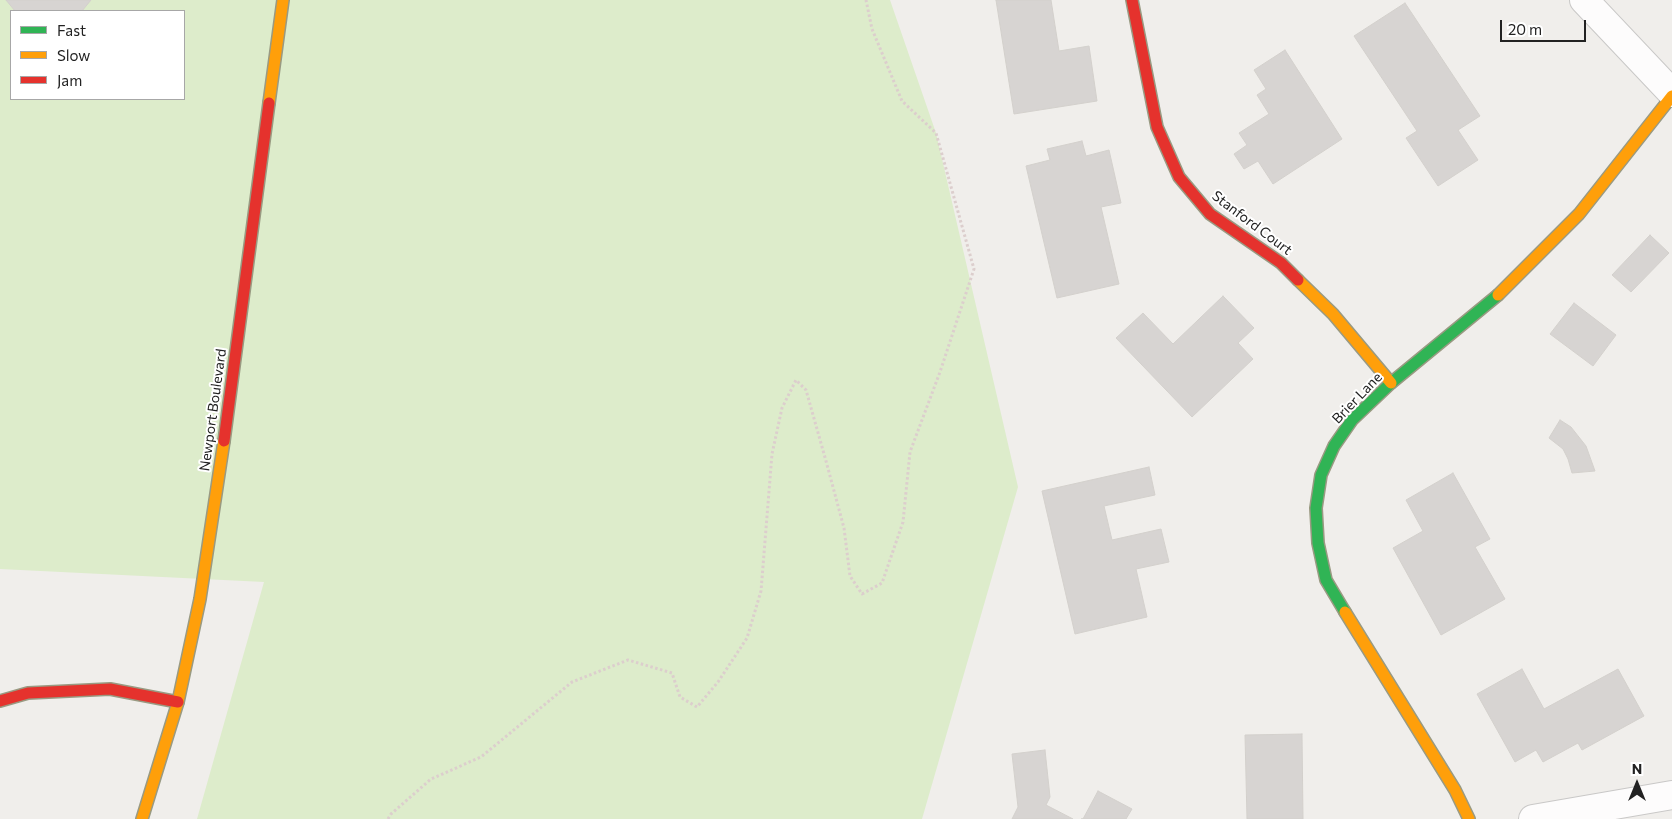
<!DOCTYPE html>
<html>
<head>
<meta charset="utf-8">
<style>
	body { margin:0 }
	#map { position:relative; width:1672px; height:819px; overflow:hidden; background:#f0eeeb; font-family:Commissioner,sans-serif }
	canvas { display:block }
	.legend { position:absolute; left:10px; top:10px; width:175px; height:90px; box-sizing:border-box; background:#fff; border:1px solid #a7a7a7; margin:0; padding:6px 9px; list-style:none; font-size:15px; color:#222 }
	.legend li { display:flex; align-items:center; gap:10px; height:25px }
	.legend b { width:25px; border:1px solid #a7a7a7 }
	.north { position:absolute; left:1612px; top:759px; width:50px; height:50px; -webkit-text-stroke:4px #fff; paint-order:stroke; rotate:0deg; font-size:14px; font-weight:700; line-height:20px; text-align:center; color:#222 }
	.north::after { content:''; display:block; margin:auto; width:18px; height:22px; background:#222; clip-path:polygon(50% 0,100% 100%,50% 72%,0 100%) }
	.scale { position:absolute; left:1500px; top:20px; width:86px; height:22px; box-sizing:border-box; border:2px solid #222; border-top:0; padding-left:6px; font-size:15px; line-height:18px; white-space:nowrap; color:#222; -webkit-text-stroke:4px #fff; paint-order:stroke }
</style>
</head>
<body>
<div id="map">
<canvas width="1672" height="819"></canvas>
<ul class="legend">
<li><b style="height:6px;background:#30b455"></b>Fast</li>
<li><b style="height:6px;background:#ff9f0a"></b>Slow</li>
<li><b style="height:6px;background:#e5322d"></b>Jam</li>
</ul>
<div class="north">N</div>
<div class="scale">20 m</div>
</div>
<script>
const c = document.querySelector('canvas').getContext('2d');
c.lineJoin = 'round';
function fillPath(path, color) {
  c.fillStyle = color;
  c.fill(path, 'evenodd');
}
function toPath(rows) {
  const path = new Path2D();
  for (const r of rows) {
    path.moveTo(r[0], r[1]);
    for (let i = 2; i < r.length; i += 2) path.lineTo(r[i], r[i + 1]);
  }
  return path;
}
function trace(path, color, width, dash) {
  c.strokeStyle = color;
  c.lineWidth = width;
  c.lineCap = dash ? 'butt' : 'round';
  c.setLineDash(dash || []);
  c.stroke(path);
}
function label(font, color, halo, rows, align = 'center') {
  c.font = font + ' Commissioner,sans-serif';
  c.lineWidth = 4;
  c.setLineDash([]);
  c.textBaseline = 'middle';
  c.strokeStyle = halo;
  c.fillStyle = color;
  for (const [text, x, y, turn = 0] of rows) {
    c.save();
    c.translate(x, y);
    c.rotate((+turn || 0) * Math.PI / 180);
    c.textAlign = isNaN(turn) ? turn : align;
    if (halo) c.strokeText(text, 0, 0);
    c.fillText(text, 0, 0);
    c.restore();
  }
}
const grass = toPath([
	[0,0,890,0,936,133,1018,487,922,819,197,819,264,582,0,569],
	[11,11,184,11,184,99,11,99]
]);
const building = toPath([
	[6,0,91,0,82,11,15,11,6,0],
	[996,0,1051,0,1059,51,1089,46,1097,101,1014,114,996,0],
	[1405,3,1480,116,1458,130,1478,160,1438,186,1406,138,1417,131,1354,36,1405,3],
	[1285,50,1342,139,1273,184,1258,161,1244,169,1234,154,1247,145,1239,133,1269,114,1257,95,1266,89,1254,70,1285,50],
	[1082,141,1086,156,1109,150,1121,203,1101,207,1119,284,1057,298,1026,166,1050,160,1047,149,1082,141],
	[1650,235,1669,253,1631,292,1612,275,1650,235],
	[1223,296,1254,328,1238,343,1253,359,1192,417,1116,338,1143,313,1173,344,1223,296],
	[1574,303,1616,335,1593,366,1550,334,1574,303],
	[1560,420,1571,427,1586,446,1595,471,1572,473,1568,459,1563,449,1549,438,1560,420],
	[1149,467,1155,495,1104,506,1112,540,1161,529,1169,562,1136,569,1147,617,1075,634,1042,491,1149,467],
	[1453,473,1490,539,1475,547,1505,599,1441,635,1393,548,1423,531,1406,500,1453,473],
	[1522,669,1544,709,1618,669,1644,716,1582,750,1578,743,1543,762,1536,750,1515,762,1477,694,1522,669],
	[1302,734,1303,819,1247,819,1245,735,1302,734],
	[1045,750,1050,797,1046,805,1073,819,1012,819,1018,807,1012,754,1045,750],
	[1098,791,1132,809,1126,819,1081,819,1083,819,1098,791]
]);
const path = toPath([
	[388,819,391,814,431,779,481,757,572,682,628,660,672,673,680,697,697,707,718,682,747,638,761,591,772,454,782,408,796,380,806,390,826,461,844,528,850,576,862,594,882,583,903,522,910,452,940,372,974,269,936,133,902,101,872,29,866,0]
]);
const street = toPath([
	[1584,0,1672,93],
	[1533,819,1672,795]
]);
const fast = toPath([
	[1345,612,1326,580,1318,543,1316,508,1321,475,1334,446,1352,420,1391,383,1498,295]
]);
const slow = toPath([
	[269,103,283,0],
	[1298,280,1333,314,1391,383],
	[1498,295,1579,214,1672,96],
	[1345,612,1455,790,1469,819],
	[142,819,178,702,200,599,224,441]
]);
const jam = toPath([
	[1132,0,1157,127,1179,177,1210,214,1281,263,1298,280],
	[224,441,269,103],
	[0,701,28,693,110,689,178,702]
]);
const streetNames = [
	["Stanford Court",1252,223,37],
	["Brier Lane",1357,398,-46],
	["Newport Boulevard",213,410,-82]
];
fillPath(grass, '#ddeccb');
fillPath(building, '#d7d4d2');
trace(building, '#d3d0cc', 1);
trace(street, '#c9c8c7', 30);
trace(fast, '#999a82', 14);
trace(slow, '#999a82', 14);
trace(jam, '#999a82', 14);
trace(path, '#dccecd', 3, [2.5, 2.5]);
trace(street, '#fdfcfc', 28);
trace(fast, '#30b455', 11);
trace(slow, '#ff9f0a', 11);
trace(jam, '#e5322d', 11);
label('14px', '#222', '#fff', streetNames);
</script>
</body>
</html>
